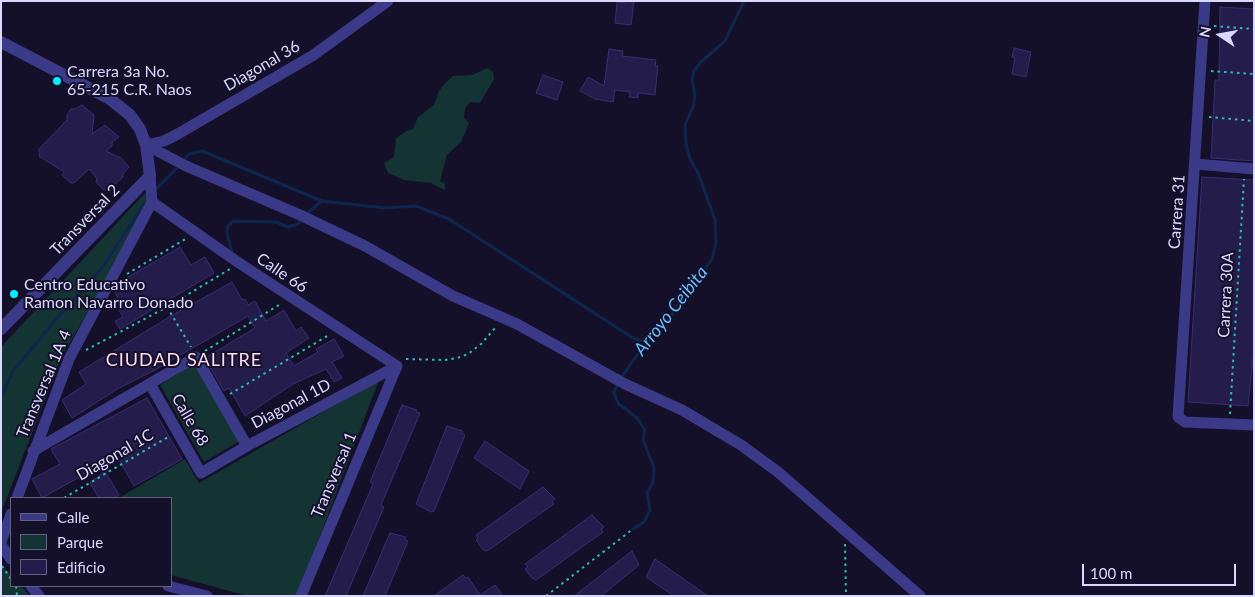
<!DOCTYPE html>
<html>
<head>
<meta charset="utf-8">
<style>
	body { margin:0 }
	#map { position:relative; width:1255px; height:597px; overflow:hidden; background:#14102a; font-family:Lato,sans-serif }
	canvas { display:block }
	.frame { position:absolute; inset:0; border:2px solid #dcd9ff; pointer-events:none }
	.legend { position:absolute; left:10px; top:497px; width:162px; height:90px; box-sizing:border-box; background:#14102a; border:1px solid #64607f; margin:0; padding:6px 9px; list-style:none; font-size:15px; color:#dcd9ff }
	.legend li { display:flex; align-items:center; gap:10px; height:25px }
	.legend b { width:25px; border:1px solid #64607f }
	.north { position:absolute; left:1195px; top:10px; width:50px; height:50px; -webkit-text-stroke:4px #14102a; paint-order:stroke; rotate:282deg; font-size:14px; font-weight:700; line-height:20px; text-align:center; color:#dcd9ff }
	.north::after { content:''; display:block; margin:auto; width:18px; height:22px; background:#dcd9ff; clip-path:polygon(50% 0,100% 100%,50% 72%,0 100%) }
	.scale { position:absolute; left:1082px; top:564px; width:154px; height:22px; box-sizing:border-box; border:2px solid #dcd9ff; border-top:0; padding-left:6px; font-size:15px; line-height:18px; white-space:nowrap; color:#dcd9ff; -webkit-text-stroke:4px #14102a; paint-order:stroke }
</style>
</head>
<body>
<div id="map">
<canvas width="1255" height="597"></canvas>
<div class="frame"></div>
<ul class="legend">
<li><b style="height:6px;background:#3b3a89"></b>Calle</li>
<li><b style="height:14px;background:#133432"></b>Parque</li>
<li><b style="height:14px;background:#241c4b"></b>Edificio</li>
</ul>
<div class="north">N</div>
<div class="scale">100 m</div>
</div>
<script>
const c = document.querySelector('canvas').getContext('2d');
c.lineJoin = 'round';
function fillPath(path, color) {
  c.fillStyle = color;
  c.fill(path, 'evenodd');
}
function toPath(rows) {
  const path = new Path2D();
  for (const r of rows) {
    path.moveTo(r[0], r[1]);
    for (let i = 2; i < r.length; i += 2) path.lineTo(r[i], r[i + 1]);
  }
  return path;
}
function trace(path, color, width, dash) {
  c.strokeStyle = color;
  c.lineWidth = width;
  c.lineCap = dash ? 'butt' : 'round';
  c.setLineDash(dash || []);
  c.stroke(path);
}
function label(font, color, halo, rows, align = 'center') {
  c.font = font + ' Lato,sans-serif';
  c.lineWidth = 4;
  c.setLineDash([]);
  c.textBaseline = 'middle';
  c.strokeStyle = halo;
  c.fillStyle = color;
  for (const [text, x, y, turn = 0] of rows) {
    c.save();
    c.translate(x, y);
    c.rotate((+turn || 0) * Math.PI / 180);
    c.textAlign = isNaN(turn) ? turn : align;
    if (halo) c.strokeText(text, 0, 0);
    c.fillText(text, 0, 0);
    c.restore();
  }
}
const green = toPath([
	[487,68,493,72,494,79,480,103,470,102,465,108,464,118,469,123,461,142,447,155,445,162,440,181,445,184,445,190,431,183,404,180,388,173,384,163,394,157,396,138,406,131,413,129,418,117,434,105,439,91,446,82,453,76,472,75],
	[145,193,150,203,61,358,1,513,1,347],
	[194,364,240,441,204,462,160,385],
	[379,380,297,596,248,596,171,575,171,498,119,498,185,459,199,483],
	[2,565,11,575,11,586,21,586,30,596,1,596]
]);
const stream = toPath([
	[183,161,189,154,202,151,322,201],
	[157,188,179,166],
	[306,214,322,201,385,208,416,206,449,219,633,338,646,342],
	[232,254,227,233,228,226,233,221,276,222,288,227,298,224,302,219],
	[621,378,646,342,655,337,665,326,686,291,696,282,712,259,716,243,715,220,699,175,690,159,686,144,685,125,693,107,695,95,692,79,694,71,700,63,725,41,744,1],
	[618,384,614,392,616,399,619,404,637,418,645,430,643,440,654,467,653,482,647,493,650,510,644,522,633,529],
	[1,398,13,371,57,318,102,268,144,204]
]);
const building = toPath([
	[625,1,634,1,631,25,615,23,617,2,625,3,625,1],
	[1220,7,1254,9,1254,161,1211,158,1215,80,1219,80,1220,7],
	[1014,48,1031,52,1026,77,1012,74,1015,58,1012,57,1014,48],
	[609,49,623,51,622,56,656,60,655,66,658,66,655,95,638,93,638,98,629,97,630,92,615,90,613,102,595,99,580,91,588,77,604,86,609,49],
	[543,75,563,82,557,100,536,93,543,75],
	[82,105,94,115,92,134,105,125,119,137,112,142,112,146,106,151,121,158,129,167,123,174,123,177,109,190,104,190,96,182,97,178,89,169,74,183,71,183,62,175,64,172,39,156,40,152,38,150,67,120,67,115,71,109,75,109,82,105],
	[1202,177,1254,180,1254,349,1248,406,1188,402,1202,177],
	[180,247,191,265,205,257,214,273,120,329,115,321,123,317,119,310,123,307,114,291,118,283,180,247],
	[232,282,242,300,245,299,248,305,255,301,266,321,284,310,296,331,301,327,309,338,286,353,294,366,318,352,316,349,334,339,344,356,332,362,342,378,334,382,326,369,293,384,245,416,229,388,224,391,205,358,255,328,248,316,153,371,119,388,72,418,62,400,86,384,79,372,171,316,232,282],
	[147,398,182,459,134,486,117,456,42,498,32,479,60,464,51,449,147,398],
	[402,405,417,410,416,412,420,413,381,505,384,507,346,596,325,596,373,484,370,482,402,405],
	[447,426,463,431,462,433,465,435,434,511,431,512,416,504,447,426],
	[485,441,529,471,520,489,474,458,485,441],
	[105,471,119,495,114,498,99,498,90,483,105,471],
	[543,487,555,499,552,501,554,504,487,551,483,550,476,540,478,538,476,535,543,487],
	[592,515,604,527,601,529,603,532,536,580,532,578,525,569,528,567,525,564,592,515],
	[390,533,406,537,405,540,408,541,399,563,385,596,363,596,390,533],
	[632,551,639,565,601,596,574,596,632,551],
	[655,559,708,596,674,596,646,577,655,559],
	[463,575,466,578,468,577,480,595,495,585,503,596,434,596,463,575]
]);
const path = toPath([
	[1214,26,1254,29],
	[1211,71,1254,74],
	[1209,117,1254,121],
	[127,274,187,238],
	[167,307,191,347],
	[86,350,167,307,230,269],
	[205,351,282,303],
	[406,359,445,360,457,358,468,354,481,344,496,327],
	[230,394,329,335],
	[1230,414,1244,179],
	[64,498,168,437],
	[845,544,846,596],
	[2,566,11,579],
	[16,586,17,596],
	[546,596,633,529]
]);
const minor = toPath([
	[1205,1,1178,417,1185,422,1254,425],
	[146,145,186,166,300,215,365,246,453,296,517,324,625,384,682,410,741,445,778,472,920,596],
	[146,145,164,141,176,135,312,56,388,1],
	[1196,164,1254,169],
	[152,202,239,263,397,366],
	[150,384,201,473,247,446,397,366],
	[33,451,196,357,247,446],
	[17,498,69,359,152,202,150,176],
	[1,542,11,514],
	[1,545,11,559],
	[31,586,39,596],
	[168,586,207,596],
	[301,596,397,366]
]);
const tertiary = toPath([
	[1,42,110,99,130,115,140,129,146,145,150,176,1,329]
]);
const markers = [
	[57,81,5,"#05edff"],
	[14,294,5,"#05edff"]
];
const streetNames = [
	["Diagonal 36",262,66,-30],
	["Carrera 31",1177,212,-86],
	["Transversal 2",85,220,-46],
	["Calle 66",282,273,34],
	["Carrera 30A",1226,295,-87],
	["Transversal 1A 4",44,384,-67],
	["Diagonal 1D",291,404,-28],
	["Calle 68",190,420,60],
	["Diagonal 1C",115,455,-30],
	["Transversal 1",334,475,-67]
];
const poiNames = [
	["Carrera 3a No.",67,72],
	["65-215 C.R. Naos",67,90],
	["Centro Educativo",24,285],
	["Ramon Navarro Donado",24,303]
];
const waterNames = [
	["Arroyo Ceibita",671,311,-52]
];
const neighbourhoodNames = [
	["CIUDAD SALITRE",184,360]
];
fillPath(green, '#133432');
trace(stream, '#0c264d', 3);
fillPath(building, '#241c4b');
trace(building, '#3a2d77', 1);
trace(path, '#2ebeb1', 2, [2.5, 4]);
trace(minor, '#3b3a89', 11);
trace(tertiary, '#3b3a89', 12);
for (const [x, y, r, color] of markers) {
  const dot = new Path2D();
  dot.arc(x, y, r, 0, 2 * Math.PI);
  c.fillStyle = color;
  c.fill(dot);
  trace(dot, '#14102a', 2);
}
label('16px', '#dcd9ff', '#14102a', streetNames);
label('16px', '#dcd9ff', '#14102a', poiNames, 'left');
label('italic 18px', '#67bdff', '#14102a', waterNames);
c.letterSpacing = '1px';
label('18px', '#ffdbf3', '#14102a', neighbourhoodNames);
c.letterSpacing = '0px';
</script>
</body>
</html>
